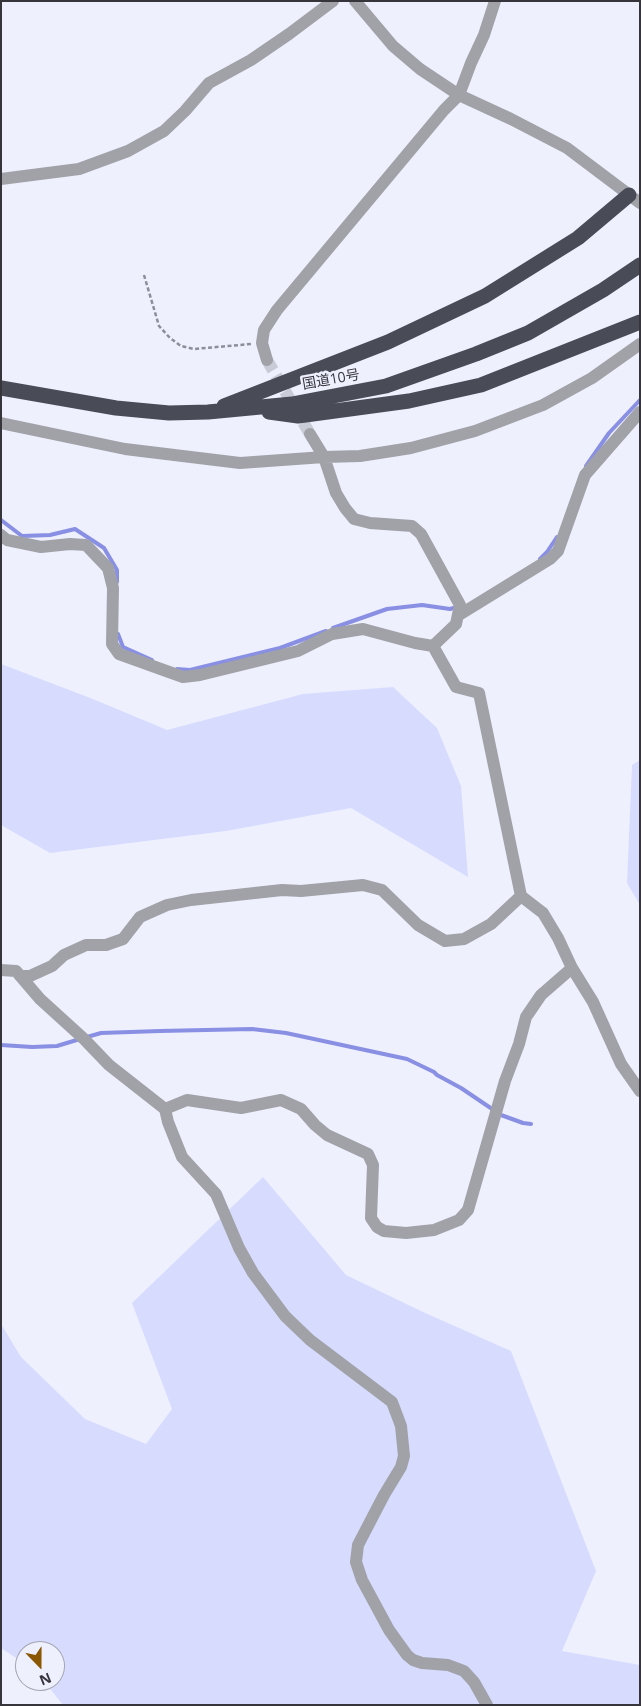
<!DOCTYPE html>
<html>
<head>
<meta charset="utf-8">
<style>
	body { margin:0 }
	#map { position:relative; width:641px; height:1706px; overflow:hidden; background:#eef0fe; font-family:"Open Sans",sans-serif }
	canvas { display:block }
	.frame { position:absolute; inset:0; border:2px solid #35353b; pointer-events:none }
	.north { position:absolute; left:15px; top:1641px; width:50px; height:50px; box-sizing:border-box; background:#eef0fe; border:1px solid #a4a5b0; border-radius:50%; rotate:158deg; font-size:14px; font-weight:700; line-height:20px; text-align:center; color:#35353b }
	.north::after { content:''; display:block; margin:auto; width:18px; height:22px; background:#8b5703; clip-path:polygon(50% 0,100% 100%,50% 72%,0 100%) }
</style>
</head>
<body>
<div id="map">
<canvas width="641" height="1706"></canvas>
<div class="frame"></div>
<div class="north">N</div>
</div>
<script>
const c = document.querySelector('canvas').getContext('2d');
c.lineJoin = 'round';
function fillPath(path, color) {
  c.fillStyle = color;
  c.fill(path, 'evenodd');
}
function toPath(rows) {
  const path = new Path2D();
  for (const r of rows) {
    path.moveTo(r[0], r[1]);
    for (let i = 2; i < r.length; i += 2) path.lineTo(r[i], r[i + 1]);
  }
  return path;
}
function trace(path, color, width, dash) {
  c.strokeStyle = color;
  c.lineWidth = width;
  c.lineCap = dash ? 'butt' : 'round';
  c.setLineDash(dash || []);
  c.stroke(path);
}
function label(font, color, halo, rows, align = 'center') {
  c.font = font + ' "Open Sans","Noto Sans JP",sans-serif';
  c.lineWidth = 5;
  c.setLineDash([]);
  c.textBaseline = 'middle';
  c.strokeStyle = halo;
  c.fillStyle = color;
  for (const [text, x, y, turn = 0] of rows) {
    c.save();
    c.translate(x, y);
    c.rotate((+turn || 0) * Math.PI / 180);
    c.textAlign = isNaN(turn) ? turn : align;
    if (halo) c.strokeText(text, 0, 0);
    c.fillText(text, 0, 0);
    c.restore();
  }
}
const green = toPath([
	[1,664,93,699,167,730,303,694,393,687,437,728,461,786,468,877,351,808,226,831,50,853,1,825],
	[640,760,640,905,627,883,632,765],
	[263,1177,346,1275,423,1312,511,1351,596,1571,562,1651,640,1665,640,1705,63,1705,44,1681,55,1681,55,1651,25,1651,25,1664,1,1648,1,1324,21,1357,85,1419,146,1444,172,1409,132,1303]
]);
const stream = toPath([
	[586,466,609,433,640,400],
	[1,520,22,536,50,535,75,529,104,548,117,570,117,582],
	[540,559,547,552,557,537],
	[333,628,387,609,422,605,450,609,457,607],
	[118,634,123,647,152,660],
	[177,669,190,670,280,648,326,631],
	[87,1037,101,1033,160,1031,252,1029,286,1033,407,1059,434,1072,437,1075,461,1088,501,1115,523,1123,531,1124],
	[1,1045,32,1047,57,1046,80,1039]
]);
const minorTunnel = toPath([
	[267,360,310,434]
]);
const path = toPath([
	[144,275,159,326,170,338,181,346,194,349,251,344]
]);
const minor = toPath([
	[355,1,393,46,420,69,459,95,511,119,567,148,640,203],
	[1,179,79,169,128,151,164,131,185,111,209,83,251,60,289,34,333,1],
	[267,360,262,343,264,330,277,310,444,110,459,95,471,63,484,35,495,1],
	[1,423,125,449,240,463,324,457,360,456,411,448,475,431,543,405,592,378,640,344],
	[310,434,324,457,336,493,345,508,354,519,370,523,412,526,421,534,460,605,456,624,433,646],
	[1,535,7,540,41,547,70,544,86,545,108,568,113,588,112,644,119,654,183,677,200,675,298,651,332,634,363,629,415,643,433,646],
	[459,615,550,559,558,551,585,475,640,412],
	[433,646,456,687,479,693,521,896,543,913,558,938,572,968,593,1002,621,1064,640,1091],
	[1,970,16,971,40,999,84,1039,109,1065,165,1109,168,1122,182,1157,216,1194,239,1248,253,1273,285,1316,310,1340,392,1402,401,1426,404,1456,401,1467,384,1495,358,1545,356,1562,362,1580,389,1630,407,1655,413,1660,422,1663,448,1665,464,1671,474,1682,487,1705],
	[21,976,30,976,52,966,64,955,86,945,106,945,123,939,140,917,167,905,191,900,282,890,301,891,363,885,382,890,418,925,445,941,464,939,491,924,521,896],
	[165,1109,187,1100,241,1108,281,1100,301,1109,315,1125,327,1135,368,1154,373,1165,371,1218,377,1227,384,1231,406,1233,434,1230,459,1220,468,1210,505,1081,519,1044,526,1017,541,995,572,968]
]);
const highway = toPath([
	[1,388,116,408,169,413,208,412,292,404,386,386,476,354,528,333,603,290,640,265],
	[224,406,388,342,485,296,578,238,629,195],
	[269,412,298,416,409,401,481,385,640,322]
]);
const streetNames = [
	["国道10号",331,380,-10]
];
fillPath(green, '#d7dcff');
trace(stream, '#898fe3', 4);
trace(minorTunnel, '#c9cbd7', 12, [12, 6]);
trace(path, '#8d8e98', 2.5, [4, 2.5]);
trace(minor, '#a1a2a8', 12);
trace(highway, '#494b56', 15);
label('14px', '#35353b', '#eef0fe', streetNames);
</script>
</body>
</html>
